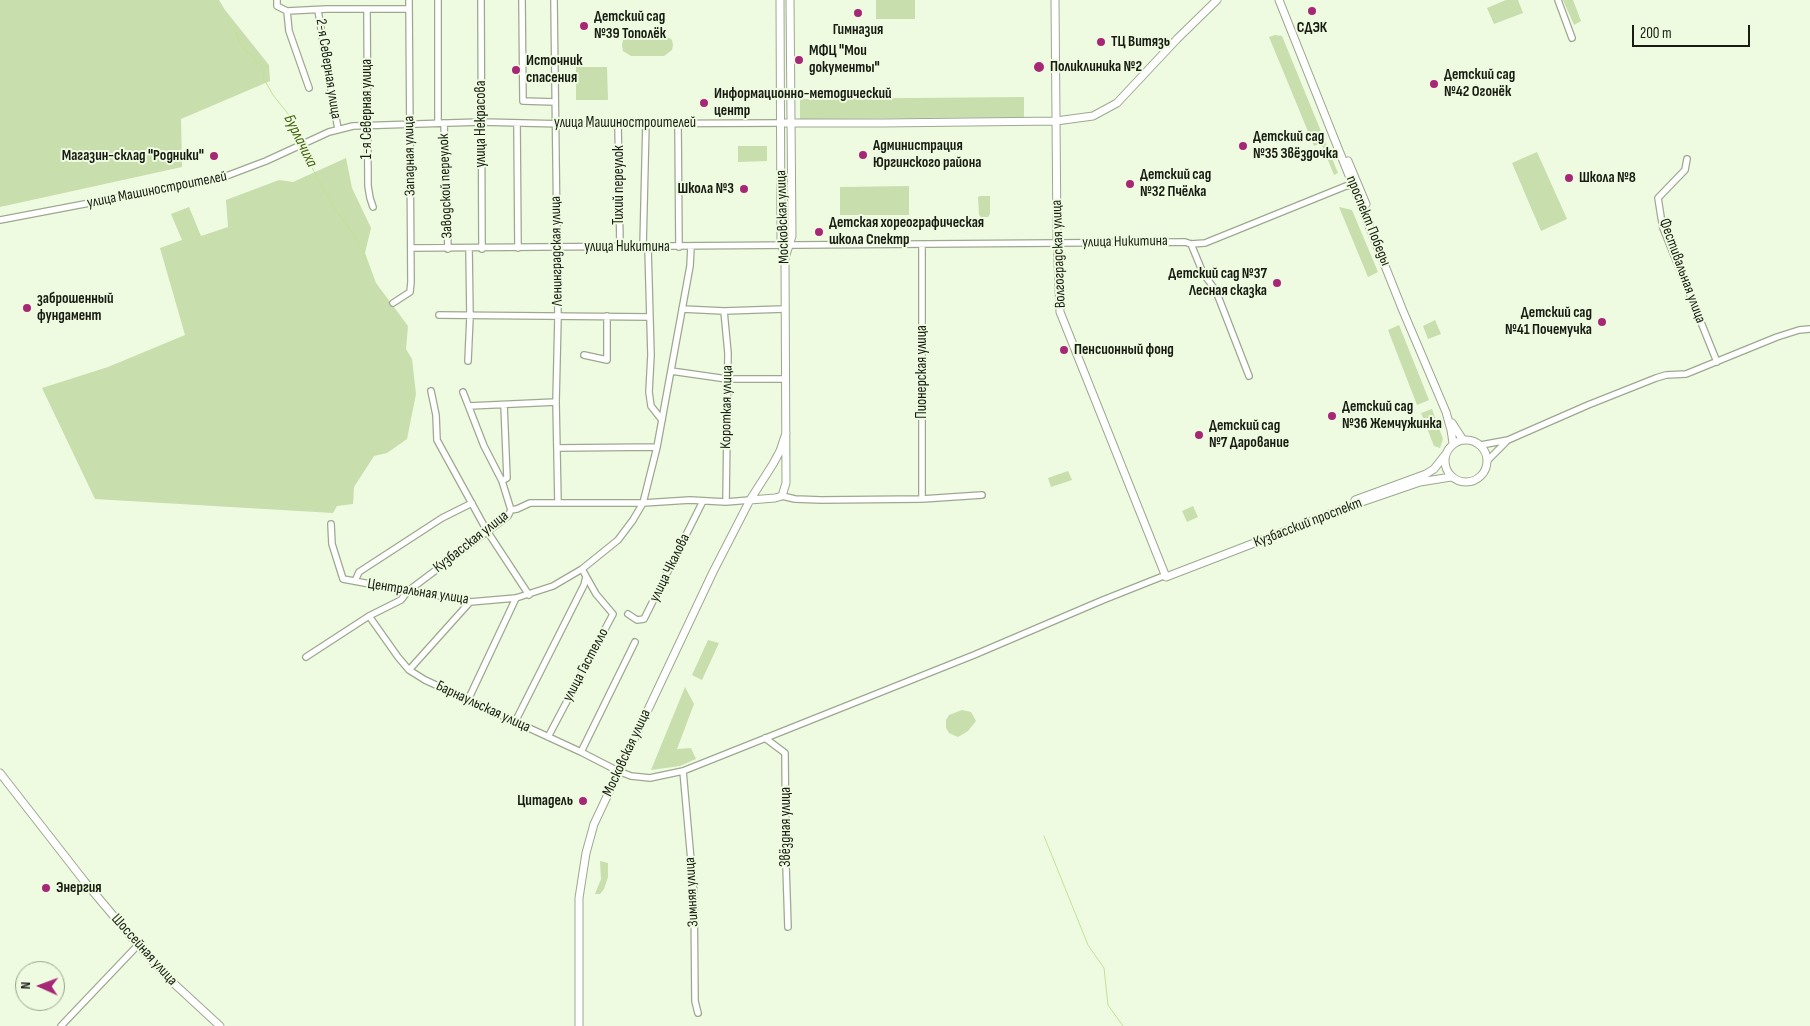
<!DOCTYPE html>
<html>
<head>
<meta charset="utf-8">
<style>
	body { margin:0 }
	#map { position:relative; width:1810px; height:1026px; overflow:hidden; background:#eefbe0; font-family:"Sofia Sans Condensed",sans-serif }
	canvas { display:block }
	.north { position:absolute; left:15px; top:961px; width:50px; height:50px; box-sizing:border-box; background:#eefbe0; border:1px solid #98a28e; border-radius:50%; rotate:272deg; font-size:14px; font-weight:700; line-height:20px; text-align:center; color:#181c13 }
	.north::after { content:''; display:block; margin:auto; width:18px; height:22px; background:#a72777; clip-path:polygon(50% 0,100% 100%,50% 72%,0 100%) }
	.scale { position:absolute; left:1632px; top:25px; width:118px; height:22px; box-sizing:border-box; border:2px solid #181c13; border-top:0; padding-left:6px; font-size:15px; line-height:18px; white-space:nowrap; color:#181c13; -webkit-text-stroke:4px #eefbe0; paint-order:stroke }
</style>
</head>
<body>
<div id="map">
<canvas width="1810" height="1026"></canvas>
<div class="north">N</div>
<div class="scale">200 m</div>
</div>
<script>
const c = document.querySelector('canvas').getContext('2d');
c.lineJoin = 'round';
function fillPath(path, color) {
  c.fillStyle = color;
  c.fill(path, 'evenodd');
}
function toPath(rows) {
  const path = new Path2D();
  for (const r of rows) {
    if (r.length === 3) {
      path.moveTo(r[0] + r[2], r[1]);
      path.arc(r[0], r[1], r[2], 0, 2 * Math.PI);
      continue;
    }
    path.moveTo(r[0], r[1]);
    for (let i = 2; i < r.length; i += 2) path.lineTo(r[i], r[i + 1]);
  }
  return path;
}
function trace(path, color, width, dash) {
  c.strokeStyle = color;
  c.lineWidth = width;
  c.lineCap = dash ? 'butt' : 'round';
  c.setLineDash(dash || []);
  c.stroke(path);
}
function label(font, color, halo, rows, align = 'center') {
  c.font = font + ' "Sofia Sans Condensed",sans-serif';
  c.lineWidth = 4;
  c.setLineDash([]);
  c.textBaseline = 'middle';
  c.strokeStyle = halo;
  c.fillStyle = color;
  for (const [text, x, y, turn = 0] of rows) {
    c.save();
    c.translate(x, y);
    c.rotate((+turn || 0) * Math.PI / 180);
    c.textAlign = isNaN(turn) ? turn : align;
    if (halo) c.strokeText(text, 0, 0);
    c.fillText(text, 0, 0);
    c.restore();
  }
}
const green = toPath([
	[0,0,219,0,225,10,269,65,270,81,181,119,182,167,0,207],
	[876,0,915,0,915,19,876,19],
	[1506,0,1518,0,1523,13,1494,24,1487,8],
	[1563,0,1573,0,1581,21,1574,25],
	[629,34,664,34,672,40,673,45,672,50,664,56,631,56,623,51,622,45,623,40],
	[1275,35,1282,36,1338,173,1334,175,1321,143,1314,146,1269,37],
	[576,67,607,67,608,100,576,100],
	[1024,97,1024,117,800,119,800,99],
	[738,146,767,146,767,161,738,162],
	[1537,152,1567,219,1541,231,1512,163],
	[346,158,352,188,371,228,365,253,376,283,408,326,406,349,412,359,416,394,407,439,387,453,374,456,354,487,353,504,337,506,333,513,95,499,42,388,108,367,185,335,160,248,182,240,171,214,189,207,201,236,228,227,226,200,279,180,293,182],
	[909,186,909,215,840,215,840,187],
	[980,196,990,196,990,214,988,217,981,217,979,215,978,197],
	[1339,207,1352,210,1378,272,1368,277],
	[1435,320,1441,334,1428,339,1423,326],
	[1399,325,1429,400,1417,405,1388,330],
	[1432,409,1443,439,1440,448,1434,446,1421,413],
	[1068,471,1072,480,1051,487,1048,478],
	[1193,506,1198,517,1187,522,1182,511],
	[708,640,719,643,702,680,692,675],
	[685,687,694,704,677,749,691,748,696,759,680,766,651,770],
	[962,710,971,712,976,721,968,731,958,737,949,733,946,728,946,720,949,715],
	[600,861,608,863,608,877,604,889,600,894,595,894,601,879]
]);
const stream = toPath([
	[233,28,242,47,262,66,264,79,273,95,293,120,303,141],
	[304,145,310,164,331,203,359,242,365,258],
	[1044,836,1088,945,1104,968,1108,1005,1123,1026]
]);
const minor = toPath([
	[277,0,277,6,287,11,327,9,409,9],
	[481,0,482,249],
	[522,0,523,101,555,102],
	[554,0,558,317,556,402,558,503],
	[1558,0,1572,38],
	[318,10,326,61,338,129],
	[367,10,368,186,370,198,373,207],
	[287,11,289,31,309,88],
	[438,123,438,0],
	[444,123,448,249],
	[517,123,518,248],
	[618,123,620,247],
	[678,123,679,247],
	[1687,159,1685,170,1658,198,1661,217,1663,228,1717,362],
	[0,220,221,178,266,161,329,132,353,126,481,122,564,124,781,123],
	[1191,244,1203,273,1216,291,1249,376],
	[922,245,922,499],
	[643,247,646,122],
	[412,248,1185,242,1191,244,1205,243,1346,186,1353,185],
	[648,248,651,355,649,392,651,406,662,420],
	[393,303,410,292,411,282,409,0],
	[682,309,724,311,784,309],
	[724,311,728,353,726,502],
	[439,315,650,317],
	[584,355,607,360,607,316],
	[468,361,470,317,469,248],
	[671,371,727,379,785,379],
	[431,391,436,415,437,440,487,531,529,595],
	[463,392,484,446,502,481,511,510],
	[469,406,556,402],
	[1481,445,1508,440,1588,405,1656,378,1666,375,1686,374,1777,337,1799,330,1810,329],
	[557,448,657,447],
	[1487,461,1506,442],
	[502,481,507,478,504,405],
	[782,496,795,499,821,500,922,499,982,495],
	[511,510,517,509,530,503,643,503,690,500,726,502,750,500],
	[331,524,332,544,343,579,408,591,426,593,470,602,516,598,553,586,582,569,618,540,633,520,643,503,657,447,690,266,691,247],
	[355,581,359,572,442,518,472,503],
	[628,614,637,620,644,619,703,501],
	[369,616,398,657,409,670,425,680,581,752,618,771,631,776,650,778,683,771,974,655,1103,600,1166,575],
	[306,657,369,616,401,600,408,591,508,516,511,510],
	[409,670,470,602],
	[468,700,516,598],
	[515,722,584,585,586,577],
	[548,737,613,614,596,594,582,569],
	[765,738,785,753,786,866,788,927],
	[581,752,635,642],
	[683,771,694,894,695,1001,698,1013],
	[61,1026,138,945]
]);
const major = toPath([
	[1055,0,1057,236,1060,312,1166,577,1353,505,1420,482,1451,477],
	[1279,0,1403,311,1446,412,1451,430,1453,443],
	[781,123,883,123,1056,121,1093,116,1117,103,1177,39,1217,0],
	[1348,161,1366,204],
	[785,258,792,236,790,0],
	[1452,423,1463,440],
	[1466,461,21],
	[750,500,775,498,782,496,786,483,785,258,781,241,780,0],
	[1355,500,1426,474,1434,469,1445,455],
	[0,773,85,882,138,945,169,979,220,1026],
	[579,1026,579,898,586,853,594,824,713,572,750,500,773,464,780,451,786,433]
]);
const markers = [
	[1312,11,5,"#a72777"],
	[858,13,5,"#a72777"],
	[584,26,5,"#a72777"],
	[1101,42,5,"#a72777"],
	[799,60,5,"#a72777"],
	[1039,67,6,"#a72777"],
	[516,70,5,"#a72777"],
	[1434,84,5,"#a72777"],
	[704,103,5,"#a72777"],
	[1243,146,5,"#a72777"],
	[863,155,5,"#a72777"],
	[214,156,5,"#a72777"],
	[1569,178,5,"#a72777"],
	[1130,184,5,"#a72777"],
	[744,189,5,"#a72777"],
	[819,232,5,"#a72777"],
	[1277,283,5,"#a72777"],
	[27,308,5,"#a72777"],
	[1602,322,5,"#a72777"],
	[1064,350,5,"#a72777"],
	[1332,416,5,"#a72777"],
	[1199,435,5,"#a72777"],
	[583,801,5,"#a72777"],
	[46,888,5,"#a72777"]
];
const poiNames = [
	["Детский сад",594,17],
	["№39 Тополёк",594,34],
	["СДЭК",1312,28,"center"],
	["Гимназия",858,30,"center"],
	["ТЦ Витязь",1111,42],
	["МФЦ \"Мои",809,51],
	["документы\"",809,68],
	["Источник",526,61],
	["спасения",526,78],
	["Поликлиника №2",1050,67],
	["Детский сад",1444,75],
	["№42 Огонёк",1444,92],
	["Информационно-методический",714,94],
	["центр",714,111],
	["Детский сад",1253,137],
	["№35 Звёздочка",1253,154],
	["Администрация",873,146],
	["Юргинского района",873,163],
	["Магазин-склад \"Родники\"",204,156,"right"],
	["Детский сад",1140,175],
	["№32 Пчёлка",1140,192],
	["Школа №8",1579,178],
	["Школа №3",734,189,"right"],
	["Детская хореографическая",829,223],
	["школа Спектр",829,240],
	["Детский сад №37",1267,274,"right"],
	["Лесная сказка",1267,291,"right"],
	["заброшенный",37,299],
	["фундамент",37,316],
	["Детский сад",1592,313,"right"],
	["№41 Почемучка",1592,330,"right"],
	["Пенсионный фонд",1074,350],
	["Детский сад",1342,407],
	["№36 Жемчужинка",1342,424],
	["Детский сад",1209,426],
	["№7 Дарование",1209,443],
	["Цитадель",573,801,"right"],
	["Энергия",56,888]
];
const streetNames = [
	["2-я Северная улица",328,69,81],
	["1-я Северная улица",367,109,-90],
	["улица Машиностроителей",625,123],
	["улица Некрасова",481,124,-90],
	["Западная улица",410,156,-91],
	["Тихий переулок",619,185,-90],
	["Заводской переулок",446,186,-92],
	["улица Машиностроителей",157,190,-11],
	["Московская улица",783,217,-92],
	["проспект Победы",1368,221,68],
	["улица Никитина",1125,242,-1],
	["улица Никитина",627,247],
	["Ленинградская улица",557,251,-91],
	["Волгоградская улица",1059,254,-92],
	["Фестивальная улица",1682,271,70],
	["Пионерская улица",922,372,-90],
	["Короткая улица",727,407,-89],
	["Кузбасский проспект",1308,523,-21],
	["Кузбасская улица",471,542,-38],
	["улица Чкалова",670,568,-64],
	["Центральная улица",418,592,9],
	["улица Гастелло",586,665,-62],
	["Барнаульская улица",483,707,25],
	["Московская улица",627,753,-65],
	["Звёздная улица",786,827,-90],
	["Зимняя улица",692,892,-93],
	["Шоссейная улица",144,950,48]
];
const waterNames = [
	["Бурлачиха",300,141,64]
];
fillPath(green, '#c8dead');
trace(stream, '#c1e296', 1);
trace(minor, '#9da890', 8);
trace(major, '#9da890', 9);
trace(minor, '#fff', 5.5);
trace(major, '#fff', 7);
for (const [x, y, r, color] of markers) {
  const dot = new Path2D();
  dot.arc(x, y, r, 0, 2 * Math.PI);
  c.fillStyle = color;
  c.fill(dot);
  trace(dot, '#eefbe0', 2);
}
label('bold 15px', '#181c13', '#eefbe0', poiNames, 'left');
label('15px', '#181c13', '#eefbe0', streetNames);
label('italic 16px', '#466111', '#eefbe0', waterNames);
</script>
</body>
</html>
